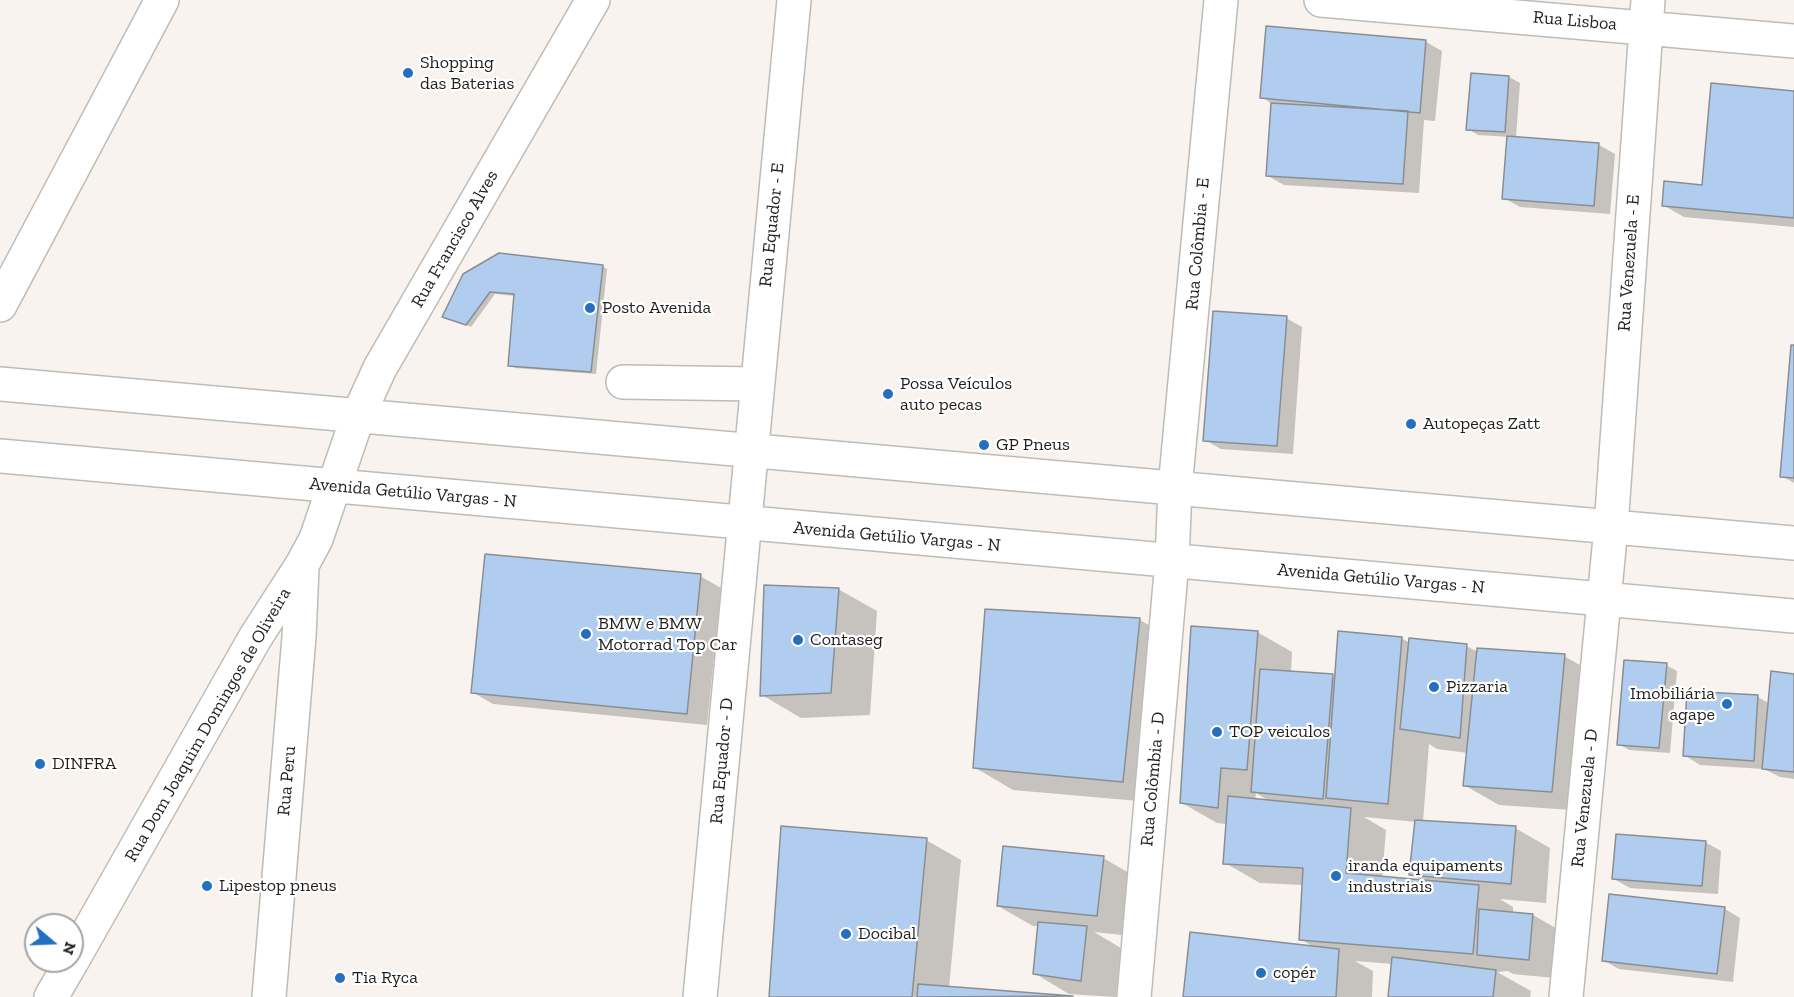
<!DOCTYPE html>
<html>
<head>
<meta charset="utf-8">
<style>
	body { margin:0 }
	#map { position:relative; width:1794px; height:997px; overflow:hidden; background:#f8f3ee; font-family:"Zilla Slab",serif }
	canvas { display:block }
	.north { position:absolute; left:24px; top:913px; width:60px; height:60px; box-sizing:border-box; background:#fff; border:2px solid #a6a5a5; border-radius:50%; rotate:109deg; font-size:16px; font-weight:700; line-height:24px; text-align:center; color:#201f1d }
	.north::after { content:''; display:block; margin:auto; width:21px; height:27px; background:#246fbf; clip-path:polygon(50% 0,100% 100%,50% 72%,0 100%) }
</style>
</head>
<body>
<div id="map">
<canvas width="1794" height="997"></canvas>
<div class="north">N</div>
</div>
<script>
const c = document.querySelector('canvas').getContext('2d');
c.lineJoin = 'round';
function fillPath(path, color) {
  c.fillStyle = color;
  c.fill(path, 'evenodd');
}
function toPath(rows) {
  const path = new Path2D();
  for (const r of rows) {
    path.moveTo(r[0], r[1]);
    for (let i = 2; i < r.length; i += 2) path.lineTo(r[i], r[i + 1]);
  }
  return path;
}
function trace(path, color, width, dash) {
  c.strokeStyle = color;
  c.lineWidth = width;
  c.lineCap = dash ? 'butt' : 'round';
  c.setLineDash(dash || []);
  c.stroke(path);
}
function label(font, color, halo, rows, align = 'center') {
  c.font = font + ' "Zilla Slab",serif';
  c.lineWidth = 4.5;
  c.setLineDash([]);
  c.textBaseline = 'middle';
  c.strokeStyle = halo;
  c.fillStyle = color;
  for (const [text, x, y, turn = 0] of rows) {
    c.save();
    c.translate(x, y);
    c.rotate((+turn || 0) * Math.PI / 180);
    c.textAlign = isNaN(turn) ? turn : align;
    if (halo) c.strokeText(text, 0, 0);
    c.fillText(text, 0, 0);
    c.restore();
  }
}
const shadow = toPath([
	[1426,42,1442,51,1435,121,1424,120,1419,193,1284,185,1268,176,1272,104,1262,97],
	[1472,75,1509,77,1520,83,1516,138,1599,145,1615,154,1610,214,1520,207,1504,198,1509,137,1478,135,1468,129],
	[1794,93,1794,227,1684,217,1663,205,1703,186],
	[500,255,602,266,607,269,596,374,515,368,510,365,515,296,495,294,471,327,444,316],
	[1286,318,1302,327,1293,454,1221,449,1205,440],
	[1794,347,1794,483,1782,476],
	[700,576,721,588,707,725,493,704,472,692],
	[838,589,877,611,870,715,801,718,762,695],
	[1140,620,1178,642,1161,803,1013,790,974,767],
	[1257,632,1292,652,1291,673,1336,678,1401,638,1410,643,1466,646,1478,652,1564,656,1599,676,1586,811,1499,805,1464,785,1468,753,1437,749,1429,744,1423,822,1515,828,1550,848,1546,903,1500,899,1513,907,1513,913,1533,915,1568,935,1564,979,1513,974,1508,971,1497,972,1531,991,1530,997,1390,997,1393,964,1355,961,1373,971,1372,997,1184,997,1316,948,1300,939,1303,885,1260,883,1225,863,1227,824,1217,823,1182,803],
	[1256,793,1271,802,1255,801],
	[1364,817,1417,822,1411,874,1424,882,1382,878,1386,830],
	[1666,665,1677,671,1670,753,1629,750,1619,744],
	[1794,675,1794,779,1780,777,1764,769,1700,765,1684,755,1688,693,1758,697,1770,704],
	[926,840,961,860,949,988,1067,997,771,997],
	[1705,842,1721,851,1718,894,1630,888,1614,879],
	[1103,858,1138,878,1132,936,1094,932,1121,948,1116,997,1069,994,1034,973,1039,926,1033,926,998,906],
	[1725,909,1740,918,1733,982,1619,969,1603,960]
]);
const building = toPath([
	[1266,26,1426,40,1420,113,1260,98,1266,26],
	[1471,73,1509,76,1505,132,1466,130,1471,73],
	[1711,83,1794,91,1794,218,1662,206,1664,181,1702,185,1711,83],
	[1271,103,1408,111,1403,184,1266,176,1271,103],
	[1507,136,1599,143,1594,206,1502,199,1507,136],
	[499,253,603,265,591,372,508,366,514,294,490,292,466,325,442,317,463,274,499,253],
	[1213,311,1287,316,1277,446,1203,441,1213,311],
	[1791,345,1794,345,1794,478,1780,477,1791,345],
	[485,554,701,574,687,714,471,693,485,554],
	[764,585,839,588,831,693,760,696,764,585],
	[985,609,1140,618,1123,782,973,768,985,609],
	[1191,626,1258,631,1247,770,1221,768,1218,808,1180,803,1191,626],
	[1338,631,1402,637,1388,804,1326,798,1338,631],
	[1409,638,1467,644,1460,738,1400,729,1409,638],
	[1477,648,1565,654,1552,792,1463,786,1477,648],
	[1624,660,1667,663,1659,748,1617,745,1624,660],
	[1260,669,1333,674,1323,799,1251,792,1260,669],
	[1771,671,1794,674,1794,772,1762,769,1771,671],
	[1687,691,1758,695,1754,761,1683,756,1687,691],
	[1228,796,1351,808,1346,873,1479,885,1473,954,1299,940,1303,868,1223,864,1228,796],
	[1415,820,1516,826,1511,884,1409,875,1415,820],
	[781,826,927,838,912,997,769,997,781,826],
	[1616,834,1706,841,1702,886,1612,879,1616,834],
	[1003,846,1104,856,1097,916,997,906,1003,846],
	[1609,894,1725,907,1717,974,1602,961,1609,894],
	[1479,909,1533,914,1529,960,1477,955,1479,909],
	[1038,922,1087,926,1081,981,1033,974,1038,922],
	[1190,932,1339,949,1336,997,1183,997,1190,932],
	[1392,957,1496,970,1493,997,1388,997,1392,957],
	[918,984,1073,996,917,997,918,984]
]);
const minor = toPath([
	[1321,0,1794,41],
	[0,305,162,0],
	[623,382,757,384],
	[0,384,1794,543],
	[0,456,1794,616],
	[72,961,255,638,302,565,316,539,358,416,380,368,593,0],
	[51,997,72,961],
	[269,997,299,637,302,567],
	[700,997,794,0],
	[1134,997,1172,561,1175,488,1221,0],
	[1566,997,1611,527,1648,0]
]);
const markers = [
	[408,73,6,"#246fbf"],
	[590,308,6,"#246fbf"],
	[888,394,6,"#246fbf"],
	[1411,424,6,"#246fbf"],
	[984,445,6,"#246fbf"],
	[586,634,6,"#246fbf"],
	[798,640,6,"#246fbf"],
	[1434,687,6,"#246fbf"],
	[1727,704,6,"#246fbf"],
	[1217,732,6,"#246fbf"],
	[40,764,6,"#246fbf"],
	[1336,876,6,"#246fbf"],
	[207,886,6,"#246fbf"],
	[846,934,6,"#246fbf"],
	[1261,973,6,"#246fbf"],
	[340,978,6,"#246fbf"]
];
const streetNames = [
	["Rua Lisboa",1575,21,5],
	["Rua Equador - E",772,225,-84],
	["Rua Francisco Alves",455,239,-60],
	["Rua Colômbia - E",1198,244,-85],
	["Rua Venezuela - E",1629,263,-86],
	["Avenida Getúlio Vargas - N",413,493,5],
	["Avenida Getúlio Vargas - N",897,537,5],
	["Avenida Getúlio Vargas - N",1381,579,5],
	["Rua Dom Joaquim Domingos de Oliveira",208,725,-60],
	["Rua Equador - D",722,761,-85],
	["Rua Colômbia - D",1153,779,-85],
	["Rua Peru",287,781,-85],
	["Rua Venezuela - D",1585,798,-84]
];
const poiNames = [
	["Shopping",420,63],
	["das Baterias",420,84],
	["Posto Avenida",602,308],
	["Possa Veículos",900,384],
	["auto pecas",900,405],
	["Autopeças Zatt",1423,424],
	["GP Pneus",996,445],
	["BMW e BMW",598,624],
	["Motorrad Top Car",598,645],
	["Contaseg",810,640],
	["Pizzaria",1446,687],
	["Imobiliária",1715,694,"right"],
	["agape",1715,715,"right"],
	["TOP veiculos",1229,732],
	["DINFRA",52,764],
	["iranda equipaments",1348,866],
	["industriais",1348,887],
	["Lipestop pneus",219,886],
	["Docibal",858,934],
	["copér",1273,973],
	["Tia Ryca",352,978]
];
fillPath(shadow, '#0003');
fillPath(building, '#b0cdef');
trace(building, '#8a8e93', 1.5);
trace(minor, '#bfbbb6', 36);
trace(minor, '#fff', 33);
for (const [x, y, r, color] of markers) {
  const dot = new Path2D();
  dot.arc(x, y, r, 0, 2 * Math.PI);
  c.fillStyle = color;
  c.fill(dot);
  trace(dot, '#fff', 2);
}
label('18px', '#201f1d', '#fff', streetNames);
label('18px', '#201f1d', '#fff', poiNames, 'left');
</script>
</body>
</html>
